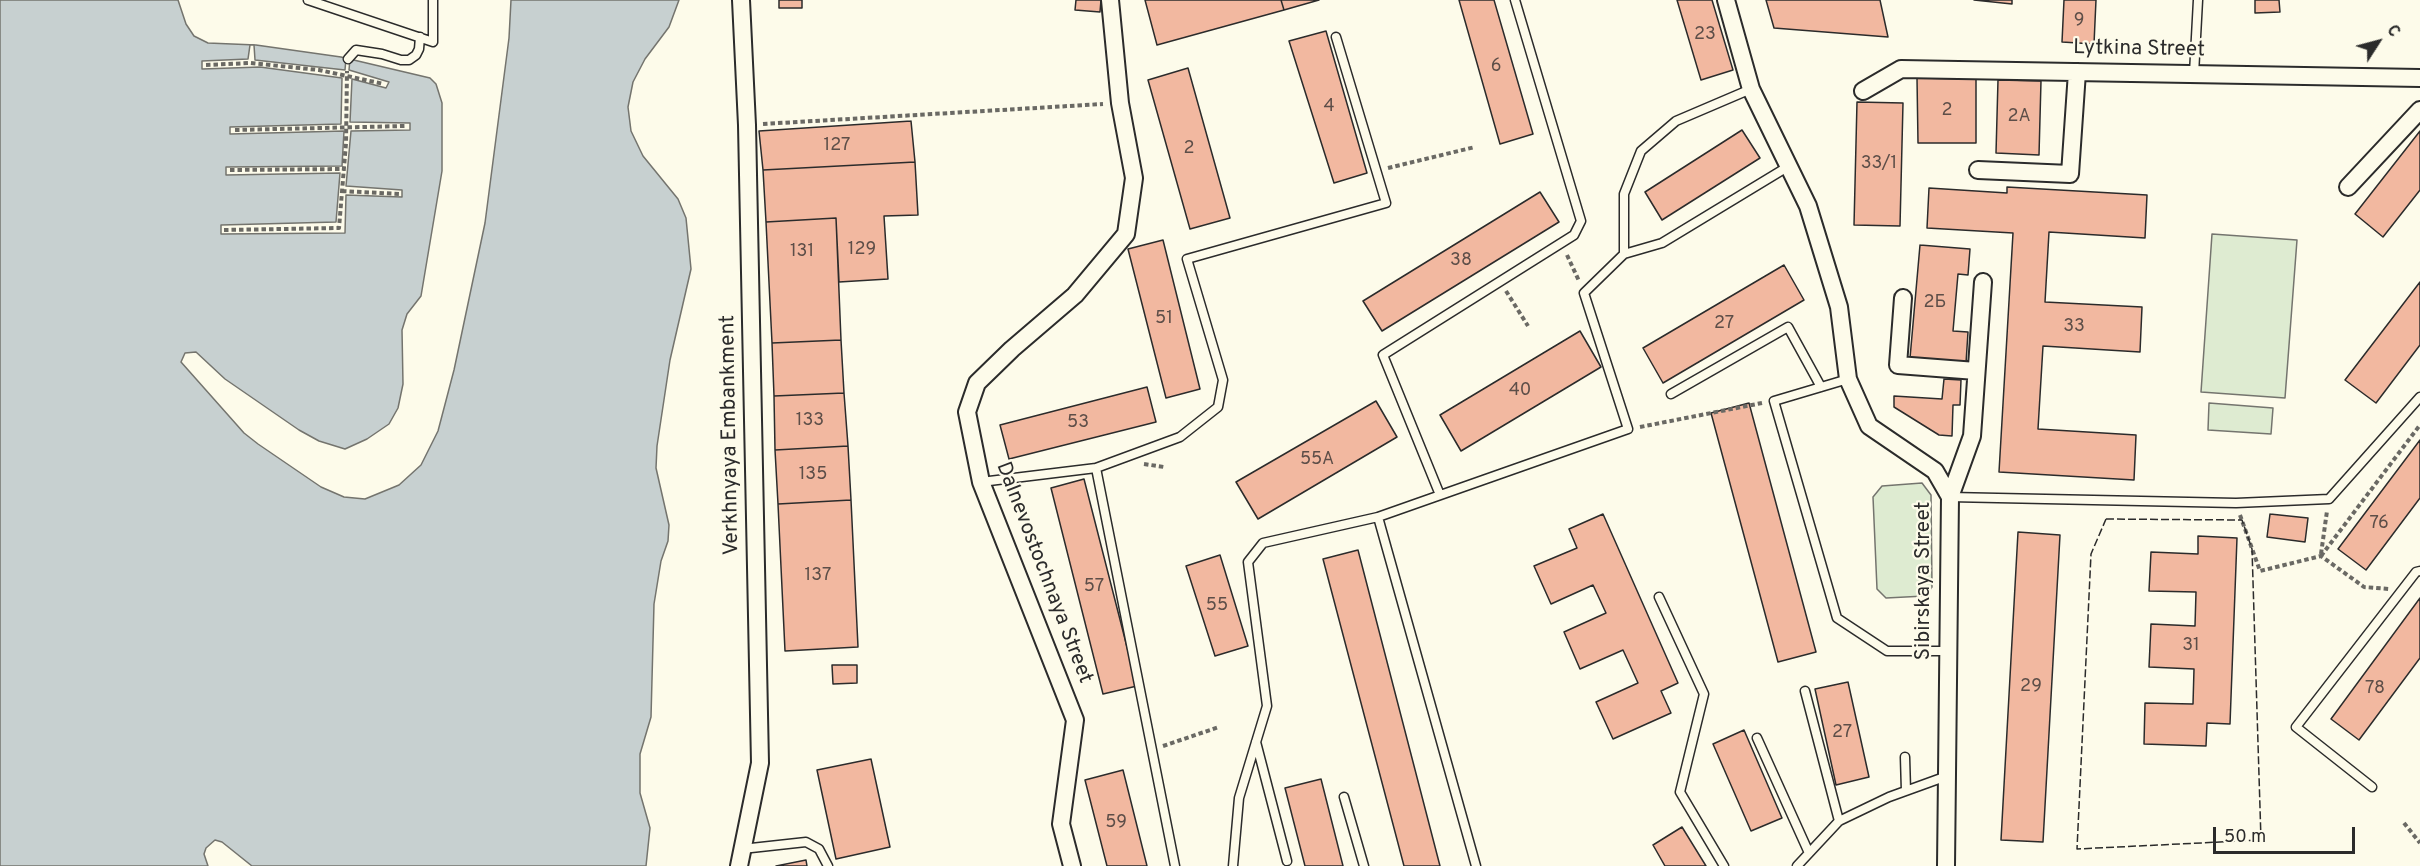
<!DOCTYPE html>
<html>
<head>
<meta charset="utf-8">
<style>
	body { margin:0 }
	#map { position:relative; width:2420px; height:866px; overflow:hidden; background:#fdfbea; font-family:Overpass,sans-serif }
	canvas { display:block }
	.north { position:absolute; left:2348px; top:12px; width:60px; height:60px; -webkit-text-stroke:4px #fdfbea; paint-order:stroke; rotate:54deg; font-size:16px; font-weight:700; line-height:24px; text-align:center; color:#2b2b2b }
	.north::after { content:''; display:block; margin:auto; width:21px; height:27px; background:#2b2b2b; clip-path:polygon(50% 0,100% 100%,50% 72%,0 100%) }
	.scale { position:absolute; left:2213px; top:827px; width:142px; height:27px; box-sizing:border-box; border:3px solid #2b2b2b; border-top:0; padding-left:8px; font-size:18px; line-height:21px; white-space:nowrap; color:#2b2b2b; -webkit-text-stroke:4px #fdfbea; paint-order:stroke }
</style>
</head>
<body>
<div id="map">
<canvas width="2420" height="866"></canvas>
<div class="north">С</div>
<div class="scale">50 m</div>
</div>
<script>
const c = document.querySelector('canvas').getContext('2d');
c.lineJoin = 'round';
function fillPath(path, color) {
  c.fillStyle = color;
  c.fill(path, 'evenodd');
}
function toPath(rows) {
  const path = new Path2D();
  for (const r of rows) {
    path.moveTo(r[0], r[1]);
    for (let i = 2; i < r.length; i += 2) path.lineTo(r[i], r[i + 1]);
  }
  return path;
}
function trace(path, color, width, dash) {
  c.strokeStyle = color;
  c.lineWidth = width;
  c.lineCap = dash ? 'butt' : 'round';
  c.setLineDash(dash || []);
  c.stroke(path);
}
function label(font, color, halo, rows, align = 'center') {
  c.font = font + ' Overpass,sans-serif';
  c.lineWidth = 4.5;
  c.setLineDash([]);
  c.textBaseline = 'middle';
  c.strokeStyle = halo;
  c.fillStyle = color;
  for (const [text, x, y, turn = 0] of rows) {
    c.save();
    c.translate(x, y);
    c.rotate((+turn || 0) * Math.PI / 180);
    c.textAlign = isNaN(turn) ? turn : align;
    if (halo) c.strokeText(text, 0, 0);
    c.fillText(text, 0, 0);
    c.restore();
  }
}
const green = toPath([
	[2212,234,2297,240,2285,398,2201,392,2212,234],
	[2209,403,2273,408,2271,434,2208,430,2209,403],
	[1922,483,1931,495,1932,587,1925,596,1886,598,1877,589,1873,497,1882,486,1922,483]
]);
const water = toPath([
	[0,0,178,0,186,24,194,36,208,43,256,45,341,57,430,78,436,84,442,103,442,171,421,296,407,314,402,330,403,384,398,408,389,424,367,439,345,449,319,441,299,430,225,379,196,352,185,353,181,362,244,433,258,444,321,487,344,497,365,499,399,485,421,465,438,431,454,370,485,223,509,38,511,0,679,0,669,27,645,59,633,82,628,107,631,131,643,156,678,199,686,218,691,269,670,360,657,446,656,468,669,525,668,541,661,561,654,604,651,717,640,754,640,793,650,828,646,866,252,866,222,842,215,840,206,848,204,854,208,866,0,866,0,0]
]);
const pier = toPath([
	[250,45,254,45,255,60,345,70,346,58,350,59,349,70,389,82,386,88,352,79,350,122,410,123,410,130,351,131,346,186,402,190,402,197,346,195,345,233,221,234,221,225,336,222,340,173,226,175,226,167,342,166,344,131,230,134,230,127,341,124,342,78,260,67,202,69,202,61,248,59,250,45]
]);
const building = toPath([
	[779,0,802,0,802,8,779,8,779,0],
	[1076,0,1101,0,1100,12,1075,10,1076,0],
	[1145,0,1281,0,1284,10,1157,45,1145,0],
	[1281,0,1319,0,1284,10,1281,0],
	[1459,0,1494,0,1533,134,1500,144,1459,0],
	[1677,0,1712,0,1733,70,1701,80,1677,0],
	[1766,0,1880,0,1888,37,1774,28,1766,0],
	[1974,0,2012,0,2012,4,1974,0],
	[2064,0,2096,0,2094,44,2062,42,2064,0],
	[2255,0,2279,0,2280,12,2255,13,2255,0],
	[1326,31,1367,173,1334,183,1289,41,1326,31],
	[1188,68,1230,218,1190,229,1148,80,1188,68],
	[1917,78,1976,79,1976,143,1918,143,1917,78],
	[1998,80,2041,81,2039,155,1996,153,1998,80],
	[1857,102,1903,103,1900,226,1854,225,1857,102],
	[911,121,915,162,763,170,759,131,911,121],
	[1742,130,1760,158,1662,220,1645,192,1742,130],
	[2420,131,2420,190,2383,237,2355,214,2420,131],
	[915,162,918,215,884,216,888,279,839,282,836,218,766,222,763,170,915,162],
	[2007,187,2147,195,2145,238,2049,232,2045,302,2142,307,2140,352,2043,346,2038,429,2136,435,2134,480,1999,472,2013,233,1927,228,1929,188,2007,193,2007,187],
	[1540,192,1559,222,1382,331,1363,301,1540,192],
	[836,218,841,340,772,343,766,222,836,218],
	[1163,240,1200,389,1166,398,1128,249,1163,240],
	[1920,245,1970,249,1968,275,1958,274,1953,331,1968,332,1966,363,1910,358,1920,245],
	[1784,265,1804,300,1663,383,1643,348,1784,265],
	[2420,282,2420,345,2376,403,2345,380,2420,282],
	[1580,331,1601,367,1461,451,1440,415,1580,331],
	[841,340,844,393,774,396,772,343,841,340],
	[1944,379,1961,380,1960,405,1953,405,1952,436,1939,435,1894,407,1894,396,1942,399,1944,379],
	[1147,387,1156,422,1009,459,1000,425,1147,387],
	[844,393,848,446,775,450,774,396,844,393],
	[1376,401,1397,437,1258,519,1236,482,1376,401],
	[1749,403,1816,652,1778,662,1711,413,1749,403],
	[2420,440,2420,498,2366,570,2338,549,2420,440],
	[848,446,851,500,778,504,775,450,848,446],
	[1084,479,1137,686,1103,694,1051,488,1084,479],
	[851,500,858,647,785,651,778,504,851,500],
	[1603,514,1678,683,1661,691,1671,713,1613,739,1596,702,1638,683,1623,650,1580,669,1564,632,1606,613,1593,585,1551,604,1534,566,1577,548,1569,529,1603,514],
	[2270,514,2308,518,2305,542,2267,537,2270,514],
	[2018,532,2060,535,2043,842,2001,840,2018,532],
	[2198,536,2237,538,2230,724,2207,723,2206,746,2144,744,2145,703,2193,704,2194,669,2149,667,2151,624,2195,626,2196,592,2149,591,2151,552,2198,554,2198,536],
	[1358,550,1440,866,1404,866,1323,559,1358,550],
	[1220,555,1248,646,1215,656,1186,566,1220,555],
	[2420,598,2420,658,2359,740,2331,719,2420,598],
	[832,665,857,665,857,683,833,684,832,665],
	[1848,682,1869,777,1836,785,1815,689,1848,682],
	[1744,730,1782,818,1751,831,1713,744,1744,730],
	[871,759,890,847,836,859,817,770,871,759],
	[1123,770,1147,866,1107,866,1085,780,1123,770],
	[1321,779,1343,866,1305,866,1285,788,1321,779],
	[1682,827,1706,866,1665,866,1653,845,1682,827],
	[806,860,807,866,776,866,806,860]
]);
const path = toPath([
	[206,65,250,63,319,70,384,84],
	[763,124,1103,104],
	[235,130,405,126],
	[1388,168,1475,147],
	[230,170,344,169],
	[342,191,399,194],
	[224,230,339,228,346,143,347,71],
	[1567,255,1579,281],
	[1506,291,1528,326],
	[1640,427,1762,403],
	[1144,464,1164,467],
	[2240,515,2260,571,2321,556,2364,587,2389,589],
	[2321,554,2327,511],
	[2321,556,2420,425],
	[1163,746,1219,727],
	[2404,823,2420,843]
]);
const service = toPath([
	[308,0,433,42,433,0],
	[348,59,356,50,382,54,401,60,409,60,416,55,419,49,420,37],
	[2194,74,2198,0],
	[1624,254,1662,243,1789,166],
	[1848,379,1774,401,1837,618,1887,651,1949,651],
	[1671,394,1788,327,1821,387],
	[1096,468,1175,866],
	[981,482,1096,468,1180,437,1218,407,1223,380,1187,259,1386,203,1336,37],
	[1440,495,1383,355,1574,235,1581,221,1515,0],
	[1950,497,2236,503,2329,499,2420,397],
	[1378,517,1476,866],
	[1659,597,1704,694,1680,792,1724,866],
	[1805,691,1839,821],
	[1757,738,1809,853],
	[1256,742,1287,861],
	[1905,757,1906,791],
	[2372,787,2296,727,2416,572,2420,571],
	[1344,797,1364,866],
	[742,849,806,842,819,849,828,866],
	[1233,866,1239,798,1267,706,1248,562,1263,543,1378,517,1628,429,1584,293,1624,254,1624,194,1641,151,1676,121,1751,89],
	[1797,866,1839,821,1889,797,1947,776]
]);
const minor = toPath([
	[1726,0,1751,89,1808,206,1839,307,1848,379,1869,426,1935,471,1950,497,1946,866],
	[1863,91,1901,69,2420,78],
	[1978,170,2070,174,2077,72],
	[2348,187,2420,110],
	[1903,298,1898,365,1976,371],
	[1950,497,1972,436,1983,282],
	[739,866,760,763,747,125,741,0],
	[1072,866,1061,824,1075,720,981,482,967,412,977,383,1012,349,1075,295,1126,234,1134,178,1120,103,1110,0]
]);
const fence = toPath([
	[2106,519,2242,520,2252,549,2261,840,2077,849,2091,554,2106,519]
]);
const numberNames = [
	["9",2079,21],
	["23",1705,35],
	["6",1496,67],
	["4",1329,107],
	["2",1947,111],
	["2А",2019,117],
	["127",837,146],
	["2",1189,149],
	["33/1",1879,164],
	["129",862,250],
	["131",802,252],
	["38",1461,261],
	["2Б",1935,303],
	["51",1164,319],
	["27",1724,324],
	["33",2074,327],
	["40",1520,391],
	["133",810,421],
	["53",1078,423],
	["55А",1317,460],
	["135",813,475],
	["76",2379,524],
	["137",818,576],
	["57",1094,587],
	["55",1217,606],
	["31",2191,646],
	["29",2031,687],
	["78",2375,689],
	["27",1842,733],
	["59",1116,823]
];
const streetNames = [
	["Lytkina Street",2139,50,1],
	["Verkhnyaya Embankment",731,435,-91],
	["Dalnevostochnaya Street",1043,573,69],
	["Sibirskaya Street",1925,581,-90]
];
fillPath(green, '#deebd1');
trace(green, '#74746e', 1.5);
fillPath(water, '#c7d0d0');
trace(water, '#74746e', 1.5);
fillPath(pier, '#fdfbea');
trace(pier, '#74746e', 1.5);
fillPath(building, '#f2b8a0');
trace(building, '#2b2b2b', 1.5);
trace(service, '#2b2b2b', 11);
trace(minor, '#2b2b2b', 20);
trace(path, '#6a6964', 4, [4.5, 3]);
trace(service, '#fdfbea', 8);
trace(minor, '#fdfbea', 16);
trace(fence, '#2b2b2b', 1.5, [8, 3]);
label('18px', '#5d4e48', null, numberNames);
label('21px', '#2b2b2b', '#fdfbea', streetNames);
</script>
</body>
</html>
